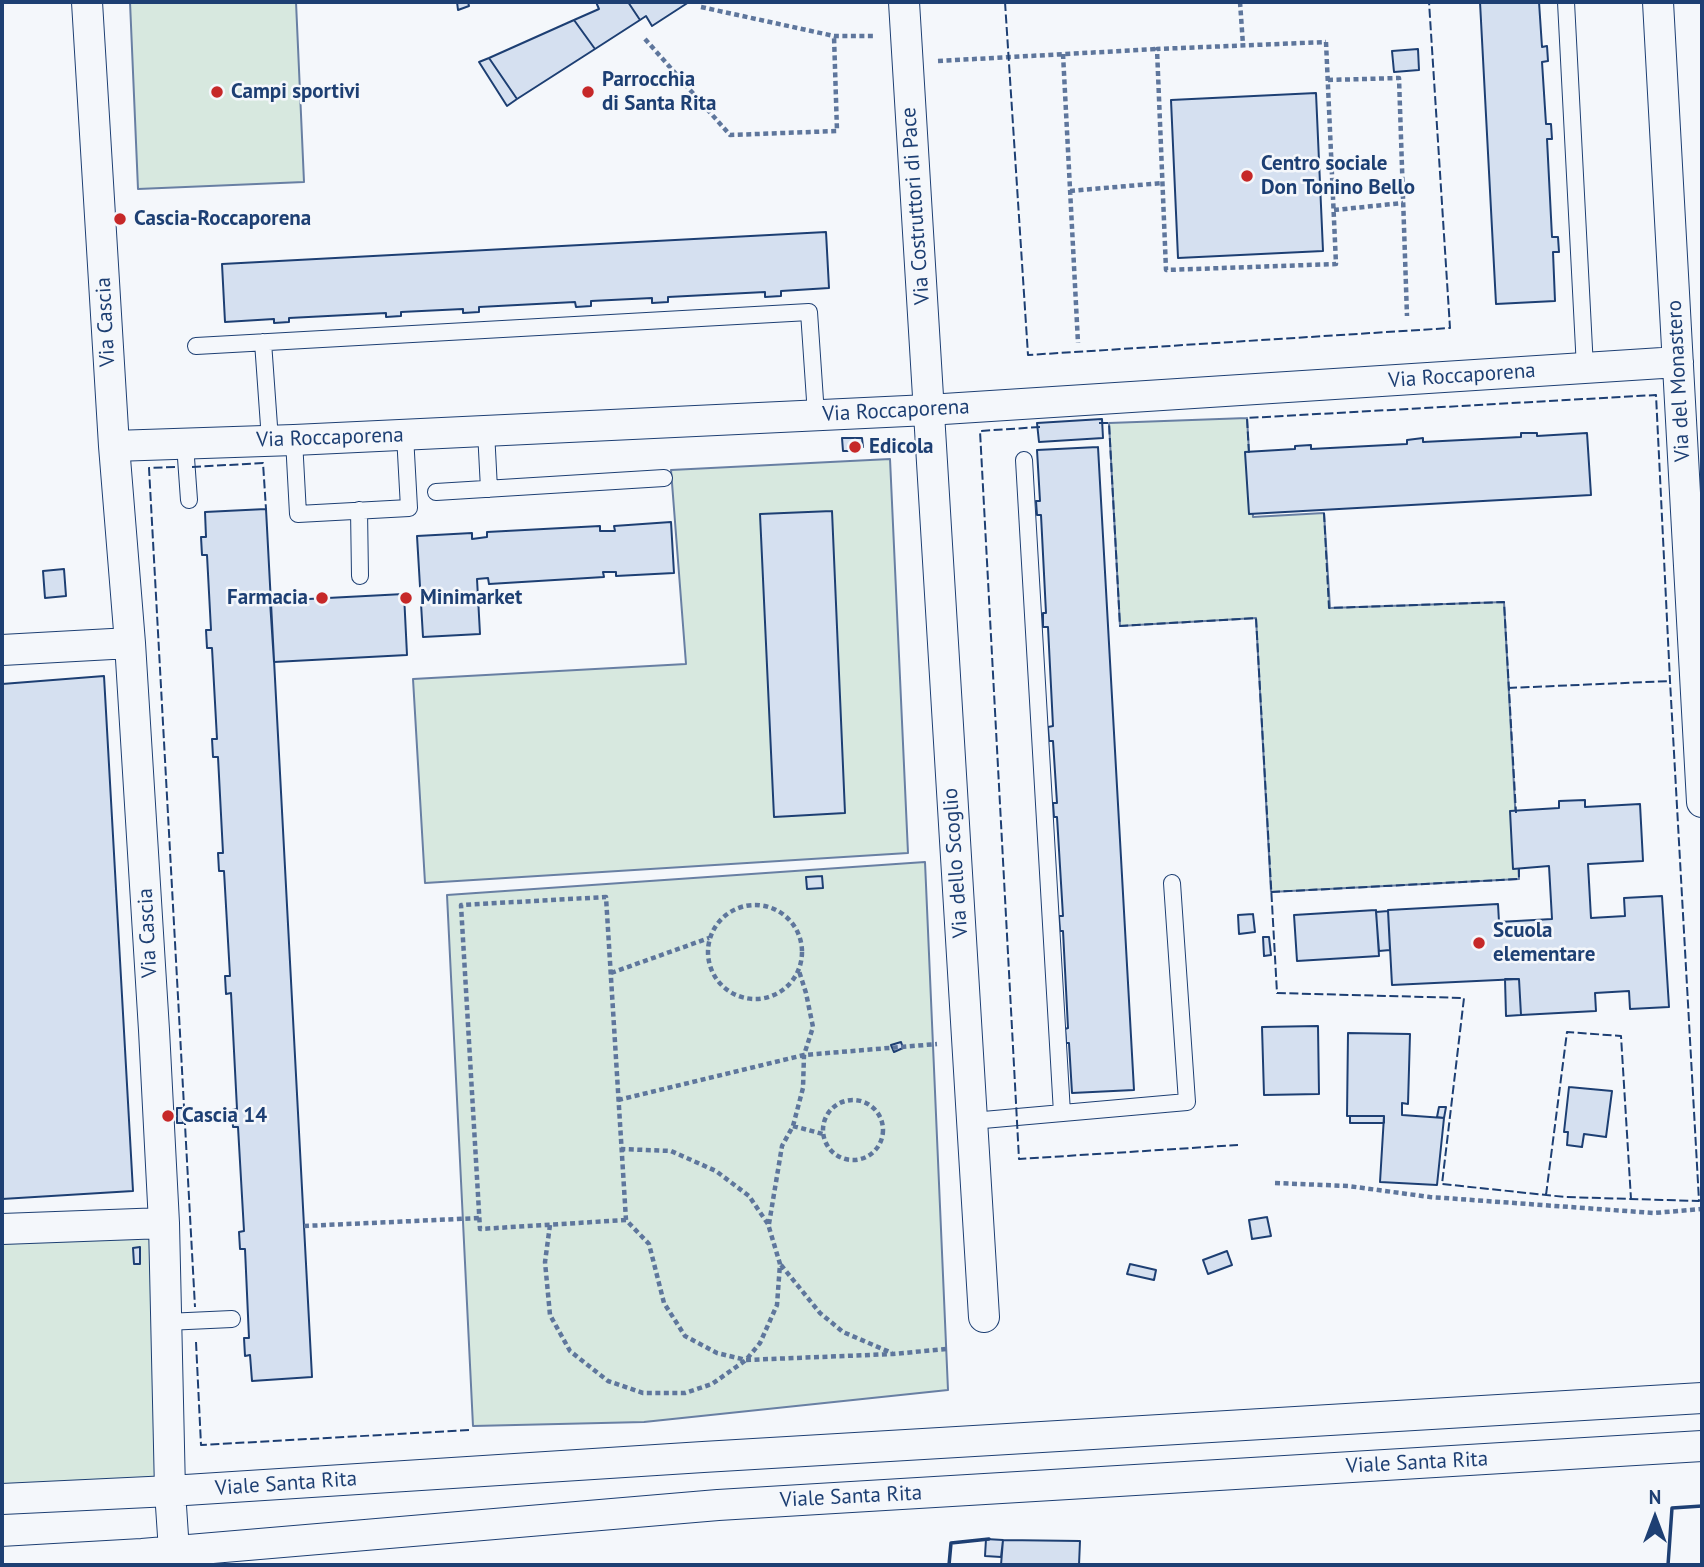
<!DOCTYPE html>
<html>
<head>
<meta charset="utf-8">
<style>
	body { margin:0 }
	#map { position:relative; width:1704px; height:1567px; overflow:hidden; background:#f4f7fb; font-family:"PT Sans",sans-serif }
	canvas { display:block }
	.frame { position:absolute; inset:0; border:4px solid #1d3f73; pointer-events:none }
	.north { position:absolute; left:1620px; top:1483px; width:70px; height:70px; -webkit-text-stroke:5px #f4f7fb; paint-order:stroke; rotate:0deg; font-size:19px; font-weight:700; line-height:28px; text-align:center; color:#1d3f73 }
	.north::after { content:''; display:block; margin:auto; width:24px; height:32px; background:#1d3f73; clip-path:polygon(50% 0,100% 100%,50% 72%,0 100%) }
</style>
</head>
<body>
<div id="map">
<canvas width="1704" height="1567"></canvas>
<div class="frame"></div>
<div class="north">N</div>
</div>
<script>
const c = document.querySelector('canvas').getContext('2d');
c.lineJoin = 'round';
function fillPath(path, color) {
  c.fillStyle = color;
  c.fill(path, 'evenodd');
}
function toPath(rows) {
  const path = new Path2D();
  for (const r of rows) {
    if (r.length === 3) {
      path.moveTo(r[0] + r[2], r[1]);
      path.arc(r[0], r[1], r[2], 0, 2 * Math.PI);
      continue;
    }
    path.moveTo(r[0], r[1]);
    for (let i = 2; i < r.length; i += 2) path.lineTo(r[i], r[i + 1]);
  }
  return path;
}
function trace(path, color, width, dash) {
  c.strokeStyle = color;
  c.lineWidth = width;
  c.lineCap = dash ? 'butt' : 'round';
  c.setLineDash(dash || []);
  c.stroke(path);
}
function label(font, color, halo, rows, align = 'center') {
  c.font = font + ' "PT Sans",sans-serif';
  c.lineWidth = 5;
  c.setLineDash([]);
  c.textBaseline = 'middle';
  c.strokeStyle = halo;
  c.fillStyle = color;
  for (const [text, x, y, turn = 0] of rows) {
    c.save();
    c.translate(x, y);
    c.rotate((+turn || 0) * Math.PI / 180);
    c.textAlign = isNaN(turn) ? turn : align;
    if (halo) c.strokeText(text, 0, 0);
    c.fillText(text, 0, 0);
    c.restore();
  }
}
const green = toPath([
	[130,2,296,2,304,182,138,189,130,2],
	[1247,418,1253,517,1324,513,1330,608,1504,602,1519,879,1271,892,1256,618,1120,626,1109,423,1247,418],
	[890,459,908,853,425,883,413,679,686,664,671,470,890,459],
	[925,862,948,1390,644,1422,473,1426,447,895,925,862],
	[164,1223,170,1491,2,1499,2,1239,164,1223]
]);
const building = toPath([
	[457,2,468,2,469,6,458,10,457,2],
	[596,2,628,2,640,20,595,49,574,20,599,9,596,2],
	[628,2,689,2,652,26,646,16,640,20,628,2],
	[1480,2,1539,2,1542,47,1547,46,1548,61,1542,62,1546,124,1551,124,1552,139,1547,139,1552,237,1558,237,1559,252,1553,252,1555,301,1496,304,1480,2],
	[574,20,595,49,517,99,489,58,574,20],
	[1418,49,1419,70,1394,72,1392,51,1418,49],
	[489,58,517,99,507,106,479,62,489,58],
	[1316,93,1323,251,1178,258,1171,100,1316,93],
	[826,232,829,288,781,291,781,296,765,297,765,292,668,297,668,302,652,303,652,298,591,301,591,306,576,307,575,302,479,307,479,312,463,313,463,309,401,312,401,316,386,317,386,313,289,318,289,322,274,323,274,319,225,322,222,264,826,232],
	[1102,419,1103,438,1039,442,1037,423,1102,419],
	[1521,433,1537,433,1537,436,1587,433,1591,495,1249,514,1245,452,1295,449,1295,446,1311,445,1311,449,1407,444,1407,440,1423,438,1423,442,1521,437,1521,433],
	[842,438,862,438,863,447,857,447,856,451,843,451,842,438],
	[1098,447,1134,1090,1072,1093,1069,1043,1066,1043,1065,1029,1068,1028,1063,931,1060,931,1059,916,1063,916,1057,817,1054,817,1053,803,1057,803,1053,741,1049,741,1048,727,1053,726,1048,627,1043,627,1043,613,1046,613,1041,515,1037,515,1036,501,1040,501,1037,450,1098,447],
	[266,509,312,1377,252,1381,250,1355,245,1356,244,1338,249,1338,245,1249,240,1249,239,1232,244,1231,238,1127,233,1127,232,1110,237,1109,231,993,226,994,225,976,230,976,224,871,219,871,218,853,223,853,218,757,213,757,212,739,217,739,212,648,207,648,206,630,211,630,207,555,202,555,201,537,206,537,205,512,266,509],
	[832,511,845,813,774,817,760,514,832,511],
	[671,522,674,573,616,576,616,572,603,572,604,577,489,584,488,578,477,579,480,634,423,637,417,536,472,533,472,539,487,537,487,532,600,526,600,531,615,531,614,526,671,522],
	[64,569,66,596,45,598,43,571,64,569],
	[404,594,407,655,274,662,270,601,404,594],
	[104,676,133,1191,2,1199,2,684,104,676],
	[1585,800,1585,807,1640,804,1643,861,1588,864,1591,918,1625,916,1624,898,1662,896,1669,1007,1630,1009,1629,991,1595,993,1596,1011,1521,1015,1519,979,1392,985,1388,910,1498,904,1499,922,1552,919,1549,866,1513,869,1510,811,1559,808,1559,801,1585,800],
	[822,876,823,888,807,889,806,877,822,876],
	[1376,910,1379,956,1297,961,1294,915,1376,910],
	[1388,911,1390,950,1379,951,1376,912,1388,911],
	[1253,914,1255,932,1239,934,1238,915,1253,914],
	[1263,937,1269,937,1271,955,1264,956,1263,937],
	[1505,979,1519,979,1521,1015,1506,1016,1505,979],
	[1318,1026,1319,1094,1264,1095,1262,1027,1318,1026],
	[1348,1033,1410,1034,1408,1104,1402,1103,1402,1115,1444,1118,1437,1185,1380,1182,1384,1116,1347,1116,1348,1033],
	[901,1042,903,1048,894,1052,891,1045,901,1042],
	[1569,1087,1612,1091,1606,1137,1584,1134,1582,1147,1567,1145,1568,1132,1564,1132,1569,1087],
	[1439,1107,1446,1107,1444,1118,1437,1117,1439,1107],
	[177,1108,182,1108,183,1123,177,1123,177,1108],
	[1350,1116,1384,1116,1384,1123,1350,1123,1350,1116],
	[1267,1217,1271,1236,1252,1239,1249,1220,1267,1217],
	[140,1247,140,1264,134,1264,133,1248,140,1247],
	[1227,1251,1232,1265,1208,1274,1203,1260,1227,1251],
	[1130,1264,1156,1270,1154,1280,1127,1274,1130,1264],
	[986,1539,1003,1540,1001,1557,985,1556,986,1539],
	[1003,1540,1080,1541,1079,1565,1001,1565,1003,1540]
]);
const path = toPath([
	[1240,2,1243,45],
	[701,7,834,36,874,36],
	[645,39,730,135,837,131,834,36],
	[1326,42,1336,264,1166,270,1157,49,1326,42],
	[1063,54,1078,343],
	[938,61,1157,49],
	[1328,80,1399,78,1407,316],
	[1070,191,1162,183],
	[1334,210,1403,203],
	[755,952,47],
	[611,973,709,938],
	[618,1100,804,1055,937,1044],
	[853,1130,30],
	[793,1126,823,1134],
	[1275,1183,1348,1186,1430,1197,1654,1213,1702,1209],
	[626,1220,480,1229,461,905,606,897,626,1220,649,1244,664,1303,685,1336,717,1353,746,1360,893,1354,946,1349],
	[769,1224,782,1146,793,1126,803,1088,804,1055,813,1027,806,993,799,971],
	[550,1225,545,1262,550,1315,570,1351,608,1381,643,1393,685,1393,712,1384,746,1360,760,1343,777,1305,780,1264,768,1224,749,1196,716,1171,671,1151,621,1149],
	[304,1226,480,1218],
	[781,1265,820,1313,843,1332,892,1353]
]);
const lane = toPath([
	[1566,2,1585,368],
	[263,342,270,440],
	[196,346,809,312,816,415],
	[486,431,489,489],
	[294,440,298,514,409,508,405,435],
	[185,444,189,500],
	[1024,460,1062,1113],
	[436,492,664,478],
	[359,510,360,576],
	[972,1121,1187,1102,1172,883],
	[166,1322,232,1319]
]);
const street = toPath([
	[87,2,114,446,130,643,154,1030,164,1223,170,1491,174,1551],
	[904,2,984,1317],
	[1658,2,1702,802],
	[114,446,294,440,928,410,1678,362],
	[2,650,130,643],
	[2,1229,164,1223],
	[2,1499,170,1491,703,1457,1702,1398],
	[2,1562,142,1554,718,1505,1702,1446]
]);
const fence = toPath([
	[1005,2,1028,355,1450,328,1429,2],
	[1099,423,1109,423,1120,626,1256,618,1277,993,1464,998,1442,1184,1565,1197,1699,1201,1670,681,1656,395,1247,418,1249,454],
	[1040,427,980,431,1019,1159,1238,1145],
	[175,467,149,468,195,1307],
	[192,467,263,463,266,509],
	[1324,513,1329,608,1504,602,1516,813],
	[1508,688,1670,681],
	[1271,892,1519,879,1519,865],
	[1546,1195,1567,1032,1621,1036,1631,1199],
	[196,1342,201,1445,470,1430]
]);
const wall = toPath([
	[949,1565,951,1543,989,1539],
	[1668,1565,1672,1508,1702,1506]
]);
const markers = [
	[217,92,7,"#c62828"],
	[588,92,7,"#c62828"],
	[1247,176,7,"#c62828"],
	[120,219,7,"#c62828"],
	[855,447,7,"#c62828"],
	[322,598,7,"#c62828"],
	[406,598,7,"#c62828"],
	[1479,943,7,"#c62828"],
	[168,1116,7,"#c62828"]
];
const poiNames = [
	["Parrocchia",602,80],
	["di Santa Rita",602,104],
	["Campi sportivi",231,92],
	["Centro sociale",1261,164],
	["Don Tonino Bello",1261,188],
	["Cascia-Roccaporena",134,219],
	["Edicola",869,447],
	["Farmacia",308,598,"right"],
	["Minimarket",420,598],
	["Scuola",1493,931],
	["elementare",1493,955],
	["Cascia 14",182,1116]
];
const streetNames = [
	["Via Costruttori di Pace",916,206,-94],
	["Via Cascia",106,322,-93],
	["Via Roccaporena",1462,376,-4],
	["Via del Monastero",1679,381,-93],
	["Via Roccaporena",896,411,-3],
	["Via Roccaporena",330,438,-2],
	["Via dello Scoglio",956,863,-94],
	["Via Cascia",148,933,-93],
	["Viale Santa Rita",1417,1463,-3],
	["Viale Santa Rita",286,1484,-4],
	["Viale Santa Rita",851,1497,-3]
];
fillPath(green, '#d7e8df');
trace(green, '#687fa3', 2);
fillPath(building, '#d5e0f0');
trace(building, '#1d3f73', 2);
trace(lane, '#1d3f73', 18);
trace(street, '#1d3f73', 32);
trace(path, '#5e769c', 4.5, [5, 3.5]);
trace(lane, '#f4f7fb', 16);
trace(street, '#f4f7fb', 30);
trace(fence, '#1d3f73', 2, [9, 3.5]);
trace(wall, '#1d3f73', 3.5);
for (const [x, y, r, color] of markers) {
  const dot = new Path2D();
  dot.arc(x, y, r, 0, 2 * Math.PI);
  c.fillStyle = color;
  c.fill(dot);
  trace(dot, '#f4f7fb', 2.5);
}
label('bold 21px', '#1d3f73', '#f4f7fb', poiNames, 'left');
label('21px', '#1d3f73', '#f4f7fb', streetNames);
</script>
</body>
</html>
